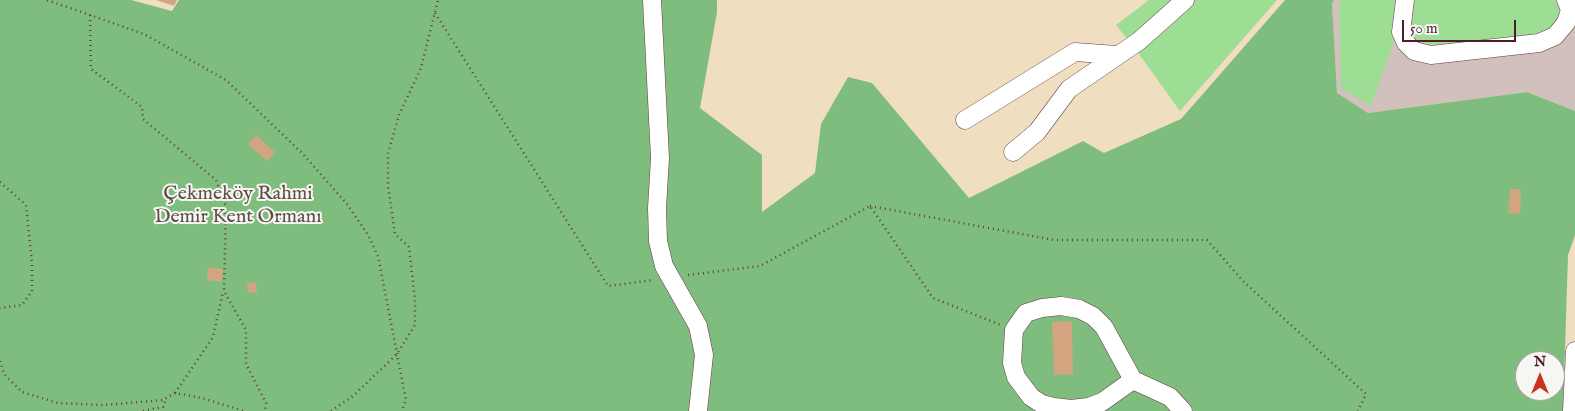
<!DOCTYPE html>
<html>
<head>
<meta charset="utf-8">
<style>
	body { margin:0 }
	#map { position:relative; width:1575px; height:411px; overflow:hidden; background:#f0dec0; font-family:"IM FELL English",serif }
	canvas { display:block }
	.north { position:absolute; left:1515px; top:351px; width:50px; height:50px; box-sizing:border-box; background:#f6f6f2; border:1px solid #b1a0a2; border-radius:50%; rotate:0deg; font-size:14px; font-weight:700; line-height:20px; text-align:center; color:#4a1f2b }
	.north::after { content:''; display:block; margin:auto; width:18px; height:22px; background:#c8321e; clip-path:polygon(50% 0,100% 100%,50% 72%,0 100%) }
	.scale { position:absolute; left:1402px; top:20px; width:114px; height:22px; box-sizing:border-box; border:2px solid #4a1f2b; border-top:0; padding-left:6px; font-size:15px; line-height:18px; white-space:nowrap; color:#4a1f2b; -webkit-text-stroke:4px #f6f6f2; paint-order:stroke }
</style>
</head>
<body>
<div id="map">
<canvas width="1575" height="411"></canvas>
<div class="north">N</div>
<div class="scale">50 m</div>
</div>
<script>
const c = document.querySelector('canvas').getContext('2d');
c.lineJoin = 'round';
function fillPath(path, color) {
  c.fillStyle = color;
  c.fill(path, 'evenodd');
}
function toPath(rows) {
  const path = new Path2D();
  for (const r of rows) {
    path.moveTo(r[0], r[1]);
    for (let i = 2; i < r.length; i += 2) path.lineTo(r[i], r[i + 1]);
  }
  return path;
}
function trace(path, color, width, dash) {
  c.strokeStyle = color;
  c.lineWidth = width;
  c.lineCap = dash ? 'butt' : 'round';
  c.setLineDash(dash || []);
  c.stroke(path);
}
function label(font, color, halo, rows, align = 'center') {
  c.font = font + ' "IM FELL English",serif';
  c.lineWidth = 4;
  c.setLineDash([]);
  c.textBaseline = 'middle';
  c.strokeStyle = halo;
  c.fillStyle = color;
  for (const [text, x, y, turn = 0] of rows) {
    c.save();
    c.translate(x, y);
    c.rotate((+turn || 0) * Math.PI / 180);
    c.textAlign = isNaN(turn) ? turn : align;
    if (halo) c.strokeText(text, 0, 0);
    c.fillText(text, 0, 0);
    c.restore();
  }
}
const industrial = toPath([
	[1334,0,1575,0,1575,111,1527,92,1368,113,1337,94,1332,4]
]);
const green = toPath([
	[1149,0,1177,0,1128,40,1116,25],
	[1193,0,1277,0,1180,111,1136,50],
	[1342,0,1399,0,1396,36,1371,106,1341,88,1339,6],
	[1412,0,1554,0,1559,7,1558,26,1548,36,1446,46,1429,44,1416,38,1412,33,1409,21]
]);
const forest = toPath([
	[0,0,131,0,172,11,179,0,717,0,717,12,700,108,762,155,762,212,815,173,821,124,848,77,872,83,969,198,1083,141,1104,153,1181,119,1285,0,1334,0,1332,4,1337,93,1368,113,1527,92,1575,111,1575,235,1568,255,1563,411,0,411],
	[1525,361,1555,361,1555,391,1525,391]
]);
const building = toPath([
	[156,0,177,0,174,6],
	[256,135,275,152,267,161,248,144],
	[1510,189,1521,189,1520,214,1508,213],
	[208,267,223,269,222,282,207,280],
	[256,282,257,292,248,293,247,283],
	[1072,321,1073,374,1054,375,1052,322]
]);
const path = toPath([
	[47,0,144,34,226,80,303,154,347,204,368,235,378,256,406,400,402,411],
	[435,13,608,286,653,280],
	[90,15,91,69,142,107,143,119,216,180,226,206,224,291,246,330,246,364,266,403,265,411],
	[0,182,26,205,32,263,32,291,22,305,0,308],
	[870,206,1054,240,1207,240,1243,281,1366,394,1358,411],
	[688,275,760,266,870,206,933,298,1001,325],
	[0,361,4,374,22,392,58,403,103,405,163,400,175,393,202,398,244,411],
	[175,393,213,337,223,292],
	[143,411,163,407,166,399],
	[331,411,353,396,397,354,415,325,415,300,409,247,395,234,388,186,388,153,399,115,421,68,438,0]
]);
const minor = toPath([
	[652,0,660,158,657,208,658,241,664,266,698,326,704,355,698,411],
	[1405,0,1401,32,1406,43,1414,51,1431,55,1539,43,1555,36,1566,23,1570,10,1566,0],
	[965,120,1075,52,1117,55],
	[1013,152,1037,132,1069,89,1139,41,1185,0],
	[1133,380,1102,402,1089,407,1071,409,1054,407,1042,404,1031,397,1016,377,1012,363,1014,330,1026,313,1042,308,1061,306,1079,309,1093,316,1104,327,1133,380,1170,397,1183,411],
	[1572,411,1575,351]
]);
const parkNames = [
	["Çekmeköy Rahmi",238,195],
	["Demir Kent Ormanı",238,218]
];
fillPath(industrial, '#d1c0bc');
fillPath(green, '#9ede94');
fillPath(forest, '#7ebd7e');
fillPath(building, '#d3a480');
trace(minor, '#633c41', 19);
trace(path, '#633c41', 2.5, [1, 4]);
trace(minor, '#fff', 18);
label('20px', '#5f4f45', '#f6f6f2', parkNames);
</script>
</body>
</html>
